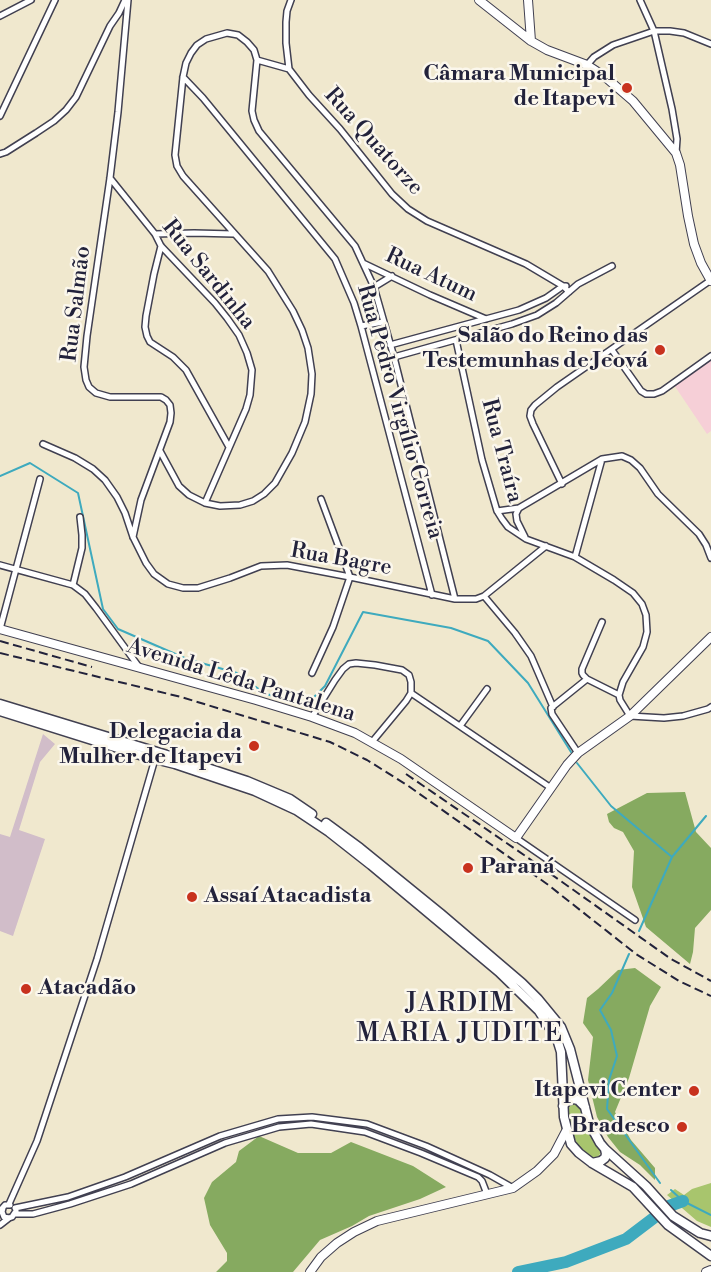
<!DOCTYPE html>
<html>
<head>
<meta charset="utf-8">
<style>
	body { margin:0 }
	canvas { display:block; background:#f0e8ce }
</style>
</head>
<body>
<canvas width="711" height="1272"></canvas>
<script>
const c = document.querySelector('canvas').getContext('2d');
c.lineJoin = 'round';
function fillPath(path, color) {
  c.fillStyle = color;
  c.fill(path, 'evenodd');
}
function toPath(rows) {
  const path = new Path2D();
  for (const r of rows) {
    path.moveTo(r[0], r[1]);
    for (let i = 2; i < r.length; i += 2) path.lineTo(r[i], r[i + 1]);
  }
  return path;
}
function trace(path, color, width, dash) {
  c.strokeStyle = color;
  c.lineWidth = width;
  c.lineCap = dash ? 'butt' : 'round';
  c.setLineDash(dash || []);
  c.stroke(path);
}
function label(font, color, halo, rows, align = 'center') {
  c.font = font + ' "Libre Bodoni",serif';
  c.lineWidth = 5;
  c.setLineDash([]);
  c.textBaseline = 'middle';
  c.strokeStyle = halo;
  c.fillStyle = color;
  for (const [text, x, y, turn = 0] of rows) {
    c.save();
    c.translate(x, y);
    c.rotate((+turn || 0) * Math.PI / 180);
    c.textAlign = isNaN(turn) ? turn : align;
    if (halo) c.strokeText(text, 0, 0);
    c.fillText(text, 0, 0);
    c.restore();
  }
}
const built = toPath([
	[711,359,711,431,707,434,674,385]
]);
const industrial = toPath([
	[43,734,55,744,40,762,19,830,45,839,13,936,0,931,0,834,10,837]
]);
const green = toPath([
	[574,1102,582,1107,586,1124,589,1133,595,1143,601,1148,601,1152,597,1159,592,1160,580,1149,574,1137,568,1111,570,1104],
	[711,1183,711,1227,697,1221,667,1195,675,1189,684,1195,692,1189]
]);
const forest = toPath([
	[685,792,696,832,711,848,711,910,695,928,693,952,690,964,646,927,632,887,634,851,623,832,614,828,609,822,607,814,647,793],
	[635,968,661,987,650,1006,629,1078,615,1112,631,1140,655,1168,655,1180,640,1165,620,1152,608,1137,597,1117,588,1080,593,1037,583,1023,587,998,598,989,618,970],
	[259,1136,298,1153,331,1153,351,1142,413,1166,446,1187,420,1199,369,1216,352,1226,320,1240,293,1272,216,1272,227,1261,227,1253,210,1225,204,1198,212,1182,236,1162,239,1151]
]);
const stream = toPath([
	[0,476,30,463,78,493,103,609,118,629,187,659,237,673,264,693,291,702,310,701,325,686,363,612,451,628,488,641,528,683,571,752],
	[577,763,611,806,672,857,706,816],
	[639,931,672,857],
	[629,954,612,993,600,1010,611,1030,617,1056,609,1080,607,1109,660,1183],
	[671,1190,683,1201,711,1215]
]);
const river = toPath([
	[669,1206,683,1201],
	[518,1272,566,1262,626,1239,655,1217]
]);
const street = toPath([
	[128,0,118,112,110,178,87,336,84,367,86,380,89,387,96,393,110,397,161,397,166,400,170,405,171,413,170,422,141,500,133,537],
	[640,0,654,31,672,109,677,139,676,153],
	[0,16,31,0],
	[257,60,289,69],
	[587,65,594,57,613,45,654,31,670,31,684,33,711,44],
	[289,69,309,95,340,129,392,194,408,209,427,221,526,264,563,286,569,292],
	[289,69,286,43,286,22,287,11,291,0],
	[183,77,203,98,335,259,354,303,361,326,432,595],
	[0,116,55,0],
	[0,154,6,152,36,133,54,121,66,110,76,97,110,26,119,13,125,0],
	[110,178,155,234,161,246,215,303,227,318,239,335,247,353,252,370,250,395,246,409,205,503],
	[155,234,194,233,234,234],
	[161,246,154,274,146,316,145,327,147,336,150,342,173,357,186,370,229,447],
	[363,263,430,295,486,319],
	[374,287,392,276],
	[361,326,383,322],
	[456,340,482,460,497,511,502,519,508,527,526,539,575,557,614,580,633,593,642,604,646,615,647,632,643,647,623,682,619,695,620,700,630,716,664,718,683,716,708,709,711,707],
	[390,345,519,310,546,298,563,286,566,286],
	[612,350,641,391,646,394,654,394,662,391,711,356],
	[394,357,512,324,537,315,556,303,578,284,612,266],
	[43,444,75,458,93,469,105,480,117,497,125,513,133,537,146,563,154,574,168,584,183,588,198,588,230,578,261,566,287,565,350,577,455,599,476,599,484,596,546,546],
	[160,451,179,486,189,495,205,503,220,506,240,505,253,501,264,494,275,483,292,453,305,422,311,394,312,374,308,348,302,330,293,311,268,271,183,176,177,166,175,155,183,77,186,63,191,53,197,45,206,39,227,33,238,35,247,42,254,50,257,60,252,111,254,120,259,131,355,246,374,287,394,357,455,599],
	[562,484,533,424,530,416,531,410,535,405,557,387,711,280],
	[519,508,516,514,517,521,525,537],
	[497,511,519,508,602,459,622,456,631,460,640,468,658,494,699,534,706,545,711,558],
	[575,557,602,459],
	[0,565,73,585,85,594,96,608,139,667],
	[73,585,82,548,82,535,80,517],
	[484,596,515,633,531,656,553,707],
	[602,622,582,669,582,673,583,675,587,679,619,695],
	[0,629,40,479],
	[312,673,333,627,350,577,321,499],
	[411,693,551,788],
	[312,717,335,680,343,669,349,664,356,663,375,665,402,670,409,675,411,682,411,693],
	[460,726,487,689],
	[372,742,406,701,411,693],
	[578,753,552,714,551,708,587,679],
	[516,838,635,920],
	[9,1204,37,1141,97,959,155,759],
	[3,1208,2,1212,4,1217,9,1218,12,1217,16,1211],
	[15,1208,68,1197,125,1177,220,1136,278,1119,312,1117,367,1124,426,1146,490,1175,513,1188],
	[0,1211,5,1205,10,1205],
	[15,1214,33,1214,70,1204,131,1184,225,1143,279,1127,311,1124,365,1132,421,1153,478,1177,482,1181,487,1194],
	[0,1225,9,1218]
]);
const secondary = toPath([
	[479,0,531,41,547,50,587,65,604,76,633,101,676,153,680,165,688,216,694,244,701,263,711,281],
	[528,0,531,41],
	[0,629,256,700,312,717,355,733,401,759,516,838,567,765,578,753,630,716,711,637],
	[310,1272,321,1257,337,1243,354,1232,377,1221,513,1188,537,1171,554,1154,566,1131],
	[706,1272,711,1270]
]);
const primary = toPath([
	[0,704,177,758,247,781,290,799,312,814],
	[0,711,143,756,175,764,255,791,296,810,329,832,371,865,450,931,499,972,539,1011,557,1039,561,1052,564,1117,571,1144,579,1153,592,1163,633,1187,668,1225,711,1256],
	[326,823,360,848,440,913,522,983,538,999,561,1027,570,1049,589,1123,600,1143,605,1149,646,1186,673,1216,700,1233,711,1236],
	[563,1106,567,1101,574,1099,578,1100,585,1107],
	[592,1163,601,1161,605,1158,606,1154,605,1149]
]);
const rail = toPath([
	[0,641,92,667],
	[0,653,181,697,330,742,367,760,407,785,547,884,636,954,679,981,711,996],
	[406,774,524,855,671,959,711,981]
]);
const markers = [
	[627,88,6,"#c8321e"],
	[660,350,6,"#c8321e"],
	[254,746,6,"#c8321e"],
	[468,868,6,"#c8321e"],
	[192,897,6,"#c8321e"],
	[26,989,6,"#c8321e"],
	[694,1091,6,"#c8321e"],
	[682,1127,6,"#c8321e"]
];
const poiNames = [
	["Câmara Municipal",615,75],
	["de Itapevi",615,100],
	["Salão do Reino das",648,337],
	["Testemunhas de Jeová",648,362],
	["Delegacia da",242,733],
	["Mulher de Itapevi",242,758],
	["Paraná",480,868,"left"],
	["Assaí Atacadista",204,897,"left"],
	["Atacadão",38,989,"left"],
	["Itapevi Center",682,1091],
	["Bradesco",670,1127]
];
const streetNames = [
	["Rua Quatorze",373,142,48],
	["Rua Sardinha",208,275,51],
	["Rua Atum",431,276,25],
	["Rua Salmão",77,304,-83],
	["Rua Pedro Virgílio Correia",399,412,74],
	["Rua Traíra",501,451,75],
	["Rua Bagre",341,560,10],
	["Avenida Lêda Pantalena",241,681,17]
];
const quarterNames = [
	["JARDIM",460,1005],
	["MARIA JUDITE",460,1035]
];
fillPath(built, '#f6cfd7');
fillPath(industrial, '#d1bdc9');
fillPath(green, '#a8c56d');
fillPath(forest, '#86aa60');
trace(stream, '#3eaabe', 2);
trace(river, '#3eaabe', 12);
trace(street, '#414051', 8);
trace(secondary, '#414051', 10);
trace(primary, '#414051', 11);
trace(street, '#fff', 5);
trace(secondary, '#fff', 8);
trace(primary, '#fff', 8);
trace(rail, '#22223b', 2, [9, 4.5]);
for (const [x, y, r, color] of markers) {
  const dot = new Path2D();
  dot.arc(x, y, r, 0, 2 * Math.PI);
  c.fillStyle = color;
  c.fill(dot);
  trace(dot, '#fbf7ec', 2);
}
label('bold 22px', '#22223b', '#fbf7ec', poiNames, 'right');
label('22px', '#22223b', '#fbf7ec', streetNames);
c.letterSpacing = '1.5px';
label('26px', '#22223b', '#fbf7ec', quarterNames);
c.letterSpacing = '0px';
</script>
</body>
</html>
